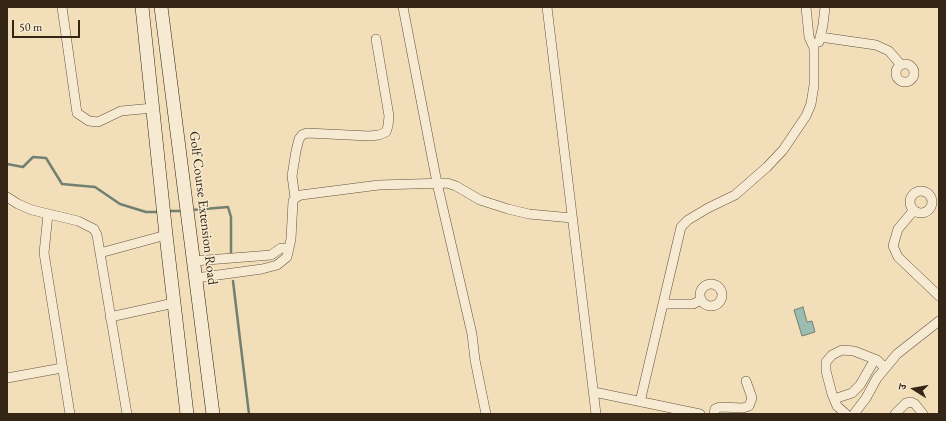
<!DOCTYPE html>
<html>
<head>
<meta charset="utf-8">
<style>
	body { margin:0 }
	#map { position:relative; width:946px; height:421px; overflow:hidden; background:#f2deb9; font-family:"EB Garamond","Noto Serif Devanagari",serif }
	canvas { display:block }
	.frame { position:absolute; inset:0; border:8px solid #352514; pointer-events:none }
	.north { position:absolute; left:894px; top:369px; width:40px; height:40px; -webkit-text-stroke:3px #f7ead2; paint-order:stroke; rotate:281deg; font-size:11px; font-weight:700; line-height:16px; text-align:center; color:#352514 }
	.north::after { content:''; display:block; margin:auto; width:14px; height:18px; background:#352514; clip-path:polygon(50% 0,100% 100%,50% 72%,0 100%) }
	.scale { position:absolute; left:12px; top:20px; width:68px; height:18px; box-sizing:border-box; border:2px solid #352514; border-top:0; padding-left:5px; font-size:12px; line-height:14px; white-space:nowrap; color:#352514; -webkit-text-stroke:3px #f7ead2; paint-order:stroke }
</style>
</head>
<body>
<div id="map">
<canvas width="946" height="421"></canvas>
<div class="frame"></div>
<div class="north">उ</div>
<div class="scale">50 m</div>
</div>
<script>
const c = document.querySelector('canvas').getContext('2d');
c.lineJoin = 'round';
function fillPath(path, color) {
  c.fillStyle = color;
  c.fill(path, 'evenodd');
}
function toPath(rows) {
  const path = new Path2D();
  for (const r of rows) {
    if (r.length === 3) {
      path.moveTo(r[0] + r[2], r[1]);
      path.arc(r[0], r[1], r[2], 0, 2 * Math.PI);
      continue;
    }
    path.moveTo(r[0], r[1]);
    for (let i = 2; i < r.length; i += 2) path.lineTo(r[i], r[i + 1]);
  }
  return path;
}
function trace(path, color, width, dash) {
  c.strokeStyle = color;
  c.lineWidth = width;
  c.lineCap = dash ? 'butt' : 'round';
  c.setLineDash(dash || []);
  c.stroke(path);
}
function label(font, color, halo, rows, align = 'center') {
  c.font = font + ' "EB Garamond",serif';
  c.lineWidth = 3;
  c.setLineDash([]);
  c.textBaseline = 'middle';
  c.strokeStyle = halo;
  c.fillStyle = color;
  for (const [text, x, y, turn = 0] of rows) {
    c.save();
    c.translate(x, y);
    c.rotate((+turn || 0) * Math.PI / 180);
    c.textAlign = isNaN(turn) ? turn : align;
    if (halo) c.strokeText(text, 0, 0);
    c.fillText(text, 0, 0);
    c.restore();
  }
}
const water = toPath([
	[803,307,807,322,812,321,815,332,802,336,794,310,803,307]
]);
const stream = toPath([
	[7,164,23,167,33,157,46,158,62,184,95,187,120,204,146,212,159,212],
	[192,210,228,207,231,217,231,254],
	[168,211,183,211],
	[233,281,249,414]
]);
const minor = toPath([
	[62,7,77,113,89,121,98,122,121,111,153,108],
	[403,7,437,183,472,334,475,360,486,414],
	[547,7,596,414],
	[820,37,876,45,889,51,901,65],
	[819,42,823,25,825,7],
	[905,73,9],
	[921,202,11],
	[7,197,18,204,32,210,78,221,94,229,97,235,127,414],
	[295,198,292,176,296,151,299,139,302,135,307,133,369,136,379,135,386,132,388,126,389,116,376,39],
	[914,210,898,229,893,246,898,257,939,296],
	[48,214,44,253,70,414],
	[100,253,166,235],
	[194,261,271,255,281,248,289,249],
	[196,278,262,269,277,265,287,257,291,239,293,201,295,198,301,195,379,185,447,183,456,186,480,200,508,209,529,214,572,218],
	[711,295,11],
	[663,304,693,304,701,300],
	[110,317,174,303],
	[7,378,62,368],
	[594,392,700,414],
	[834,399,852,393,860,385,875,359],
	[640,402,681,227,688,220,708,208,735,195,767,167,783,150,806,116,811,104,814,85,814,48,809,37,806,7],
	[714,414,715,409,720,407,743,408,749,406,752,398,746,381],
	[846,414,837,406,832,394,826,371,826,362,832,355,842,350,854,351,877,360,885,368],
	[854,414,866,398,877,378,897,354,939,321],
	[895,414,906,403,911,402,915,404,923,414]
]);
const secondary = toPath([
	[142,7,166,235,187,414],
	[161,7,213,414]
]);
const streetNames = [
	["Golf Course Extension Road",203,208,83]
];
fillPath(water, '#9bbcb0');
trace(water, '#728072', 1);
trace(stream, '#728072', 2.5);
trace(minor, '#64533d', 10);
trace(secondary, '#352514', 14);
trace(minor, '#f7ead2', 9);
trace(secondary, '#f7ead2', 13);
label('14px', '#352514', '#f7ead2', streetNames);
</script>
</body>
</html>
